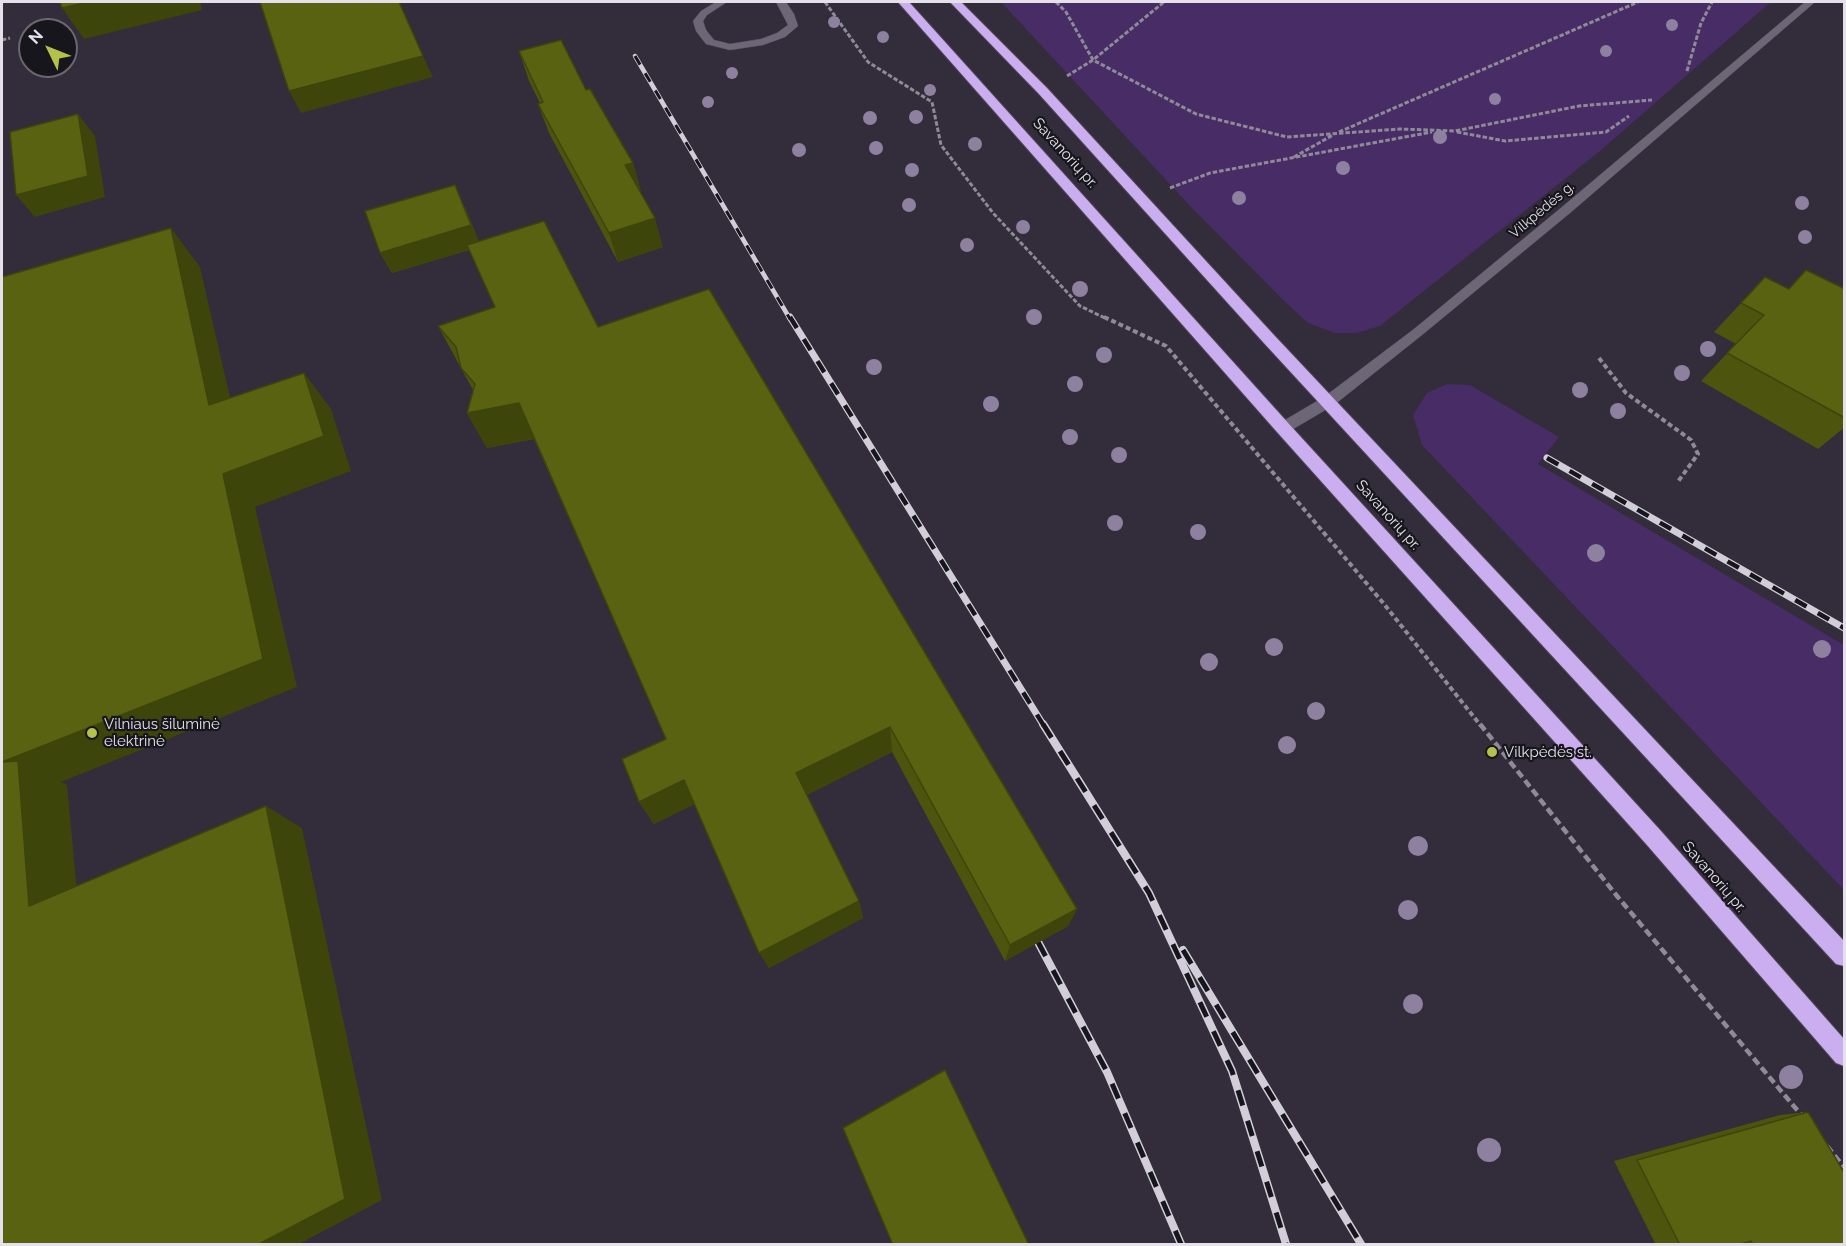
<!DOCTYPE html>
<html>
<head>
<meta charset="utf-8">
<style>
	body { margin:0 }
	#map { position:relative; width:1846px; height:1246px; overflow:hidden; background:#322c3b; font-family:Raleway,sans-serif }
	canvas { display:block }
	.frame { position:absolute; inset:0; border:3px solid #e5e1eb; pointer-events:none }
	.north { position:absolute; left:18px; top:18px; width:60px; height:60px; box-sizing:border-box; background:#18161d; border:2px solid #6a676f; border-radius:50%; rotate:313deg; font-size:16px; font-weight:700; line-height:24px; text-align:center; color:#e5e1eb }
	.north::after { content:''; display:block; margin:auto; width:21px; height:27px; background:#b3c24b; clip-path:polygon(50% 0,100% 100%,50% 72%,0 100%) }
</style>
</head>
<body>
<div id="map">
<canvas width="1846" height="1246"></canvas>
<div class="frame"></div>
<div class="north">N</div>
</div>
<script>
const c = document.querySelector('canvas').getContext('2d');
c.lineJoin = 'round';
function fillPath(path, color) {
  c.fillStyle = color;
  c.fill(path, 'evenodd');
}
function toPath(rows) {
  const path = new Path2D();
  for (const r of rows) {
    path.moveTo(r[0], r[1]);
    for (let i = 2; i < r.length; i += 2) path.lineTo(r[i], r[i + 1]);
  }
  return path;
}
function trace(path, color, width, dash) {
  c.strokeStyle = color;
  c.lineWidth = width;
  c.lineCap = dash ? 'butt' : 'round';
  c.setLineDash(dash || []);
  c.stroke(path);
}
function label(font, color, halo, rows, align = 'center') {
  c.font = font + ' Raleway,sans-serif';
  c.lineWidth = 4.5;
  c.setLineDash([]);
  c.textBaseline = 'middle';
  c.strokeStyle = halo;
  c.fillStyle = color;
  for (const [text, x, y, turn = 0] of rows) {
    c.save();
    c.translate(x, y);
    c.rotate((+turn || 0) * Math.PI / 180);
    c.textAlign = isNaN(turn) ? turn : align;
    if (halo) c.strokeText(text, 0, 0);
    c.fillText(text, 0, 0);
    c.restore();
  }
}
const green = toPath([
	[1001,2,1771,2,1600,151,1380,326,1357,333,1335,333,1308,323,1284,301,1191,207],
	[1447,384,1470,385,1559,437,1538,464,1844,645,1844,890,1422,445,1413,415,1427,393]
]);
const pathFar2 = toPath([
	[825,2,868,62,932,102,941,145,993,213,1080,306,1107,319],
	[1056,2,1066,12,1093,60,1196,114,1287,137,1400,129,1455,131,1579,106,1652,100],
	[2,40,10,38],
	[1687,71,1701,23,1712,2],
	[1067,76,1093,60,1164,2],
	[1339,132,1638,2],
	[1457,132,1505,141,1606,132,1629,116],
	[1294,157,1333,135],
	[1170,188,1210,173,1432,132]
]);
const pathFar1 = toPath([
	[1104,317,1166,346,1384,604,1481,726],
	[1599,358,1626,393,1691,440,1698,454,1677,483]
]);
const path = toPath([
	[1480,724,1617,896,1803,1117],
	[1827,1146,1844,1167]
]);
const street = toPath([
	[716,2,727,2,707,15,703,21,706,30,714,40,730,44,761,39,777,33,788,25,776,2,786,2,794,14,798,26,785,37,763,45,730,50,706,44,696,31,693,21,701,11,716,2]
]);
const secondary = toPath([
	[1805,2,1815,2,1570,213,1422,335,1334,405,1288,432,1278,432,1276,428,1278,424,1324,397,1414,329,1562,207,1805,2]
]);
const highway = toPath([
	[898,2,909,2,1289,424,1661,831,1844,1039,1844,1066,1836,1063,1647,845,1277,432,898,2],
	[950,2,961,2,1047,88,1273,334,1844,941,1844,966,1836,964,1263,342,1039,94,950,2]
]);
const railFar2 = toPath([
	[635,56,790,319]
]);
const railFar1 = toPath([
	[790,317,1044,726],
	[1547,458,1844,628]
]);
const rail = toPath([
	[1043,724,1149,893,1232,1071,1286,1244],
	[1038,942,1107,1072,1181,1244],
	[1183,950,1361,1244]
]);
const trees = [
	[834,22,6],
	[1672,25,6],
	[883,37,6],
	[1606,51,6],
	[732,73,6],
	[930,90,6],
	[1495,99,6],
	[708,102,6],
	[916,117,7],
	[870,118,7],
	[1440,137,7],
	[975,144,7],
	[876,148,7],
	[799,150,7],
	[1343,168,7],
	[912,170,7],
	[1239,198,7],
	[1802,203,7],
	[909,205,7],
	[1023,227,7],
	[1805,237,7],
	[967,245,7],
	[1080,289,8],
	[1034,317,8],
	[1708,349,8],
	[1104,355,8],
	[874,367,8],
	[1682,373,8],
	[1075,384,8],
	[1580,390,8],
	[991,404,8],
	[1618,411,8],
	[1070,437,8],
	[1119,455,8],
	[1115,523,8],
	[1198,532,8],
	[1596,553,9],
	[1274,647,9],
	[1822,649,9],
	[1209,662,9],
	[1316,711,9],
	[1287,745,9],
	[1418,846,10],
	[1408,910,10],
	[1413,1004,10],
	[1791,1077,12],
	[1489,1150,12]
];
const wall = toPath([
	[519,51,586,90,633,163,641,192,640,192,663,247,618,262,549,133,538,104,540,103,529,81],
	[465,207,479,242,598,327,1077,909,1068,926,1005,961,892,752,807,795,859,901,863,918,769,968,694,804,654,824,639,802,666,739,534,439,487,448,467,413,473,390,438,326,495,307,469,250,392,273,380,253],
	[1789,289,1845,289,1845,427,1818,449,1701,381,1736,344,1714,332,1741,303],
	[1808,1112,1844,1213,1845,1245,1656,1245,1614,1161,1780,1115]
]);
const shadedWall = toPath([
	[88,2,200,2,202,10,84,39,62,8],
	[423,56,433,77,301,113,289,91],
	[78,114,95,136,105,197,35,217,16,195],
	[633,163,641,192,633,194,625,165],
	[455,185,481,246,392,273,380,253],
	[655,218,663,247,618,262,609,233],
	[171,228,200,267,240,441,209,405],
	[304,373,331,409,351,471,255,507,297,687,61,782,67,785,80,924,29,906,2,762,223,474],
	[519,403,537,438,487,448,467,413],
	[890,727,892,752,803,797,796,773],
	[684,780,697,803,654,824,639,802],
	[266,806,302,828,382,1200,297,1245,257,1245],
	[859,901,863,918,769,968,759,953],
	[1077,909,1068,926,1005,961,1010,945]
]);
const building = toPath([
	[60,2,88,2,62,8,60,2],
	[260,2,399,2,423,56,289,91,260,2],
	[561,40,586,90,590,89,633,163,625,165,655,218,609,233,538,104,543,102,519,51,561,40],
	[78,114,88,176,16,195,10,132,78,114],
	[455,185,471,225,380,253,365,211,455,185],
	[544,221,598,327,709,289,1077,909,1010,945,890,727,796,773,859,901,759,953,684,780,639,802,622,759,666,739,519,403,467,413,475,384,461,368,456,347,438,326,495,307,467,245,544,221],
	[171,228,209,405,304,373,324,436,223,474,263,659,2,762,2,277,171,228],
	[1806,270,1845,289,1845,418,1727,353,1764,315,1741,303,1765,277,1789,289,1806,270],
	[18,761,29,906,266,806,345,1199,257,1245,2,1245,2,762,18,761],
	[945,1070,1029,1245,893,1245,843,1128,945,1070],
	[1808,1112,1845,1174,1844,1213,1845,1245,1753,1245,1751,1241,1738,1245,1680,1245,1637,1160,1808,1112]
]);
const markers = [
	[92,733,6,"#b3c24b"],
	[1492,752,6,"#b3c24b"]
];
const farStreetnames = [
	["Vilkpėdės g.",1542,210,-40]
];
const streetNames = [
	["Savanorių pr.",1065,153,48],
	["Savanorių pr.",1388,515,48],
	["Savanorių pr.",1714,877,49]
];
const poiNames = [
	["Vilniaus šiluminė",104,724],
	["elektrinė",104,741],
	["Vilkpėdės st.",1504,752]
];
fillPath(green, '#472c65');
trace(street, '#4f4956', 1);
trace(secondary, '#4f4956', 1);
trace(highway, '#4f4956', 2);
trace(pathFar2, '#8f8a97', 3, [4.5, 2]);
trace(pathFar1, '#8f8a97', 4, [5, 3]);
trace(path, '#8f8a97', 4.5, [8, 4]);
fillPath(street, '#6d6677');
fillPath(secondary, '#6d6677');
fillPath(highway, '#caaef0');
trace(railFar2, '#d2ced9', 4.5);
trace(railFar1, '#d2ced9', 7);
trace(rail, '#d2ced9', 8);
trace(railFar2, '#18161d', 3, [10]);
trace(railFar1, '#18161d', 4.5, [13]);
trace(rail, '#18161d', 5, [16]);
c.fillStyle = '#8d819f';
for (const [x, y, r] of trees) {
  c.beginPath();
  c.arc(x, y, r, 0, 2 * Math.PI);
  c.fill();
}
fillPath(wall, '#4d540e');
fillPath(shadedWall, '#3e450b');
fillPath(building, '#596210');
trace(building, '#3e450b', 1.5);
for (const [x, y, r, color] of markers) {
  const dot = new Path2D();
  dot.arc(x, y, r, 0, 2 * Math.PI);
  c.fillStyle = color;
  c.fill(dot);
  trace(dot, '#18161d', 2);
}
label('14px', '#e5e1eb', '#18161d', farStreetnames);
label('15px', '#e5e1eb', '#18161d', streetNames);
label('15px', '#e5e1eb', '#18161d', poiNames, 'left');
</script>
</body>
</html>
